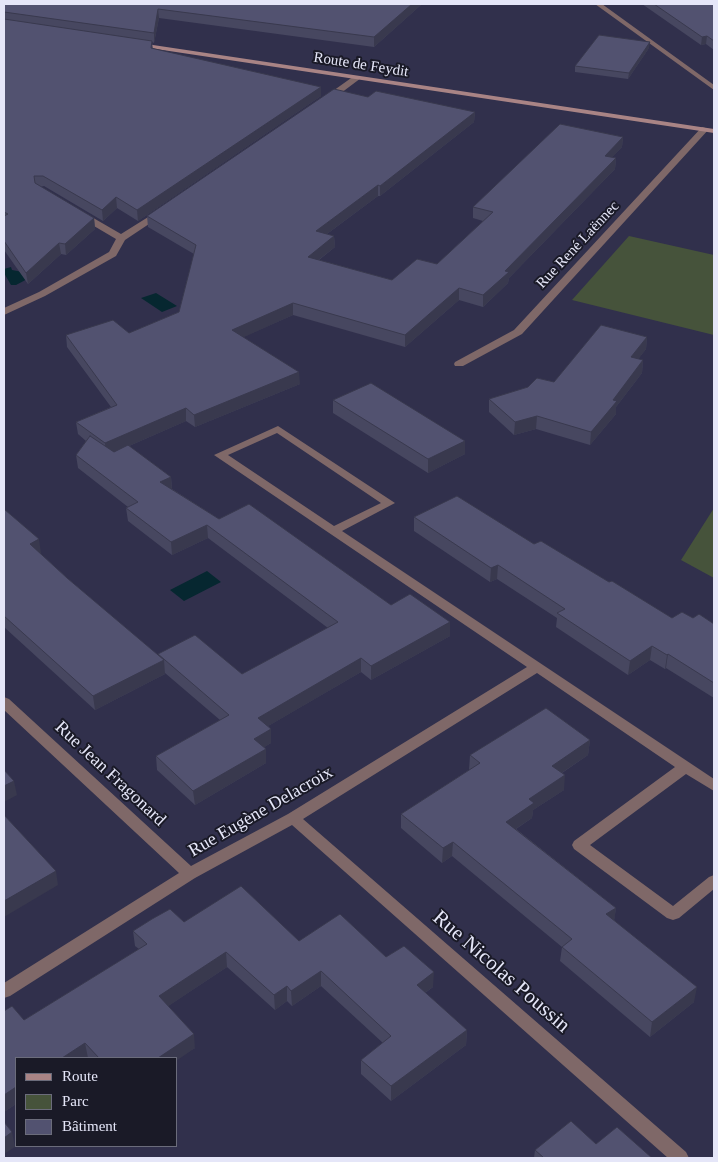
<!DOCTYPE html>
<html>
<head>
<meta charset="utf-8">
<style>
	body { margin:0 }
	#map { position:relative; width:718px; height:1162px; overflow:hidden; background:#31304c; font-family:"Times New Roman",serif }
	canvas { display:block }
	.frame { position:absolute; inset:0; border:5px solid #e5e6f8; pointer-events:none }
	.legend { position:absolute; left:15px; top:1057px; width:162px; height:90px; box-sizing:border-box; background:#1a1a27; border:1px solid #6b6c7b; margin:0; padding:6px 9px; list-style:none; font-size:15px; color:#e5e6f8 }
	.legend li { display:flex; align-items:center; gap:10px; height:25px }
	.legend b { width:25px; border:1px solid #6b6c7b }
</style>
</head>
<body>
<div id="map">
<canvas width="718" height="1162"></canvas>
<div class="frame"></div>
<ul class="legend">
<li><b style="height:6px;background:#a98485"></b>Route</li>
<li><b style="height:14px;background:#46533b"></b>Parc</li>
<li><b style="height:14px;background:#525270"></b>Bâtiment</li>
</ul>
</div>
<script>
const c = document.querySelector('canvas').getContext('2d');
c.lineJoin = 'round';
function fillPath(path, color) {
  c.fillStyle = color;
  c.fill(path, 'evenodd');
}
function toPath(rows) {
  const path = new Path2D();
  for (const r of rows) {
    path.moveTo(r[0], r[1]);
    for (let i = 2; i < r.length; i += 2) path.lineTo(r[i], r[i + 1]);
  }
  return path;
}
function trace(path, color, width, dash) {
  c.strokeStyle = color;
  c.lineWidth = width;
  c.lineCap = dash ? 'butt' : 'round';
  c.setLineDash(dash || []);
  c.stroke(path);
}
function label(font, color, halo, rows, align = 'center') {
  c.font = font + ' "Times New Roman",serif';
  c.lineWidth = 4;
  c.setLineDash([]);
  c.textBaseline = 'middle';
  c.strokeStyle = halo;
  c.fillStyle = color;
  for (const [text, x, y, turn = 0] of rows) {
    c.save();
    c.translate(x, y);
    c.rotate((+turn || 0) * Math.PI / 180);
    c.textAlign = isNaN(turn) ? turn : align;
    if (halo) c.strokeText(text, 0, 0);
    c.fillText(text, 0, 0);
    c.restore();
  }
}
const green = toPath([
	[629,236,714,255,714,335,572,300],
	[714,508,714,578,681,560]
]);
const water = toPath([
	[11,267,12,270,33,274,33,276,16,285,11,285,4,273,4,269],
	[156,293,177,306,162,312,141,298],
	[207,571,221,582,184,601,170,590]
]);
const street = toPath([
	[595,4,602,4,714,85,714,90,595,4],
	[354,76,361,78,329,102,323,102,323,98,354,76],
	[702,127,709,129,522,334,463,366,455,366,454,364,455,362,514,330,702,127],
	[161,209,164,210,164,214,125,240,116,256,45,296,4,315,4,308,39,292,109,252,116,239,77,216,77,212,83,212,121,234,161,209],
	[278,426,395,503,342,531,714,779,714,791,686,774,590,845,673,906,709,877,714,875,714,889,679,918,673,920,667,918,574,849,572,845,574,841,675,767,537,673,303,819,686,1152,689,1158,668,1158,292,825,195,878,10,996,4,998,4,983,179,873,4,710,4,697,9,699,191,866,288,814,527,667,214,455,278,426],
	[277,433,381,503,334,526,228,455,277,433]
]);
const secondary = toPath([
	[133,42,714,129,714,133,136,46,133,46,133,42]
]);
const wall = toPath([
	[4,4,422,4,374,47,159,18,154,43,152,42,153,49,321,96,138,221,117,208,103,221,44,186,40,187,94,218,95,229,66,255,61,254,28,284,4,250],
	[642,4,714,4,714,50,706,44,701,45],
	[649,48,628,79,575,72,575,66],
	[368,97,475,112,474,122,380,196,378,196,327,234,334,236,335,247,319,260,392,280,437,264,483,221,473,218,473,207,623,137,622,147,612,157,616,158,615,169,509,278,508,283,483,307,459,300,405,347,293,315,243,337,300,384,195,427,186,421,129,446,171,477,172,489,219,519,391,605,450,636,371,680,361,672,268,726,271,729,271,743,264,747,266,749,266,763,195,805,157,770,156,756,220,720,165,673,165,674,95,710,4,627,4,509,41,553,40,553,67,578,158,656,158,654,242,674,328,628,208,538,172,555,128,521,126,508,128,507,78,468,76,455,86,441,78,434,76,422,111,407,67,347,66,335,129,333,179,312,194,254,148,227,147,216],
	[647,337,646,349,638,359,643,360,642,373,616,407,616,414,590,445,536,429,514,435,489,412,489,399,528,387,554,382],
	[333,400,465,454,428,473,333,413],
	[414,517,534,544,609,582,672,618,693,618,714,624,714,698,666,668,665,669,650,660,628,675,556,627,557,618,497,579,490,582,414,531],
	[590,740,588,755,562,773,564,790,533,810,532,818,516,829,616,908,614,920,694,1002,650,1037,560,961,562,947,452,856,442,863,401,828,401,814,469,770,470,755],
	[184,922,386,957,433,987,425,993,467,1030,466,1045,391,1101,361,1074,361,1060,383,1043,321,986,292,1006,287,1001,275,1010,227,967,168,1006,195,1048,176,1058,16,1058,16,1104,4,1112,4,1011,24,1020,139,949,135,946,133,931],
	[596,1144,652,1158,534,1158,535,1150]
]);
const shadedWall = toPath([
	[412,4,422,4,374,47,374,37],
	[158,9,159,18,154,43,154,33],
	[707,36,706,44,701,45,702,37],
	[650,42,649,48,628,79,629,73],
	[321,87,321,96,138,221,137,210],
	[475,112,474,122,380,196,380,186],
	[623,137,622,147,604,166,605,156],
	[616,158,615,169,509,278,508,283,483,307,483,295,505,271],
	[378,185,378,196,316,242,316,231],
	[116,197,117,208,103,221,102,210],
	[94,218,95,229,66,255,65,244],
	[334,236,335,247,308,268,308,257],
	[59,243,61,254,28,284,26,273],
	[459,288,459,300,405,347,405,335],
	[293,303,293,315,233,342,232,330],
	[647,337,646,349,630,370,631,357],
	[643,360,642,373,616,407,616,414,590,445,591,432,613,400],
	[299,372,300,384,195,427,194,415],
	[186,408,186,421,106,456,105,443],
	[537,416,536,429,514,435,515,422],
	[465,441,465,454,428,473,428,459],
	[171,477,172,490,160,482],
	[207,525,208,538,172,555,171,542],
	[39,539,41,553,32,557,30,544],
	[498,565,497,579,490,582,491,568],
	[450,622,450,636,371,680,371,666],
	[652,646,650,660,628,675,630,661],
	[668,654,666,668,665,669,667,655],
	[361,658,361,672,258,732,258,718],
	[164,660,165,674,95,710,93,696],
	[271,729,271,743,255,753,254,739],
	[590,740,588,755,551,780,552,766],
	[266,749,266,763,195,805,193,791],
	[565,775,564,790,533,810,532,818,505,836,506,822,529,799],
	[14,781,17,795,4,802,4,786],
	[453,842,452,856,442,863,443,848],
	[56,871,58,885,4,917,4,901],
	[616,908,614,922,606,914],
	[226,952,227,967,161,1011,159,996],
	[321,971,321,986,292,1006,291,991],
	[434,972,433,987,416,999,417,985],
	[287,986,287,1001,275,1010,274,995],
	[697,987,694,1002,650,1037,652,1022],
	[467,1030,466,1045,391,1101,391,1086],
	[194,1034,195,1048,176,1061,176,1058,158,1058],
	[85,1043,88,1058,62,1058],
	[16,1087,16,1104,4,1112,4,1095],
	[12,1132,15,1147,4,1154,4,1138]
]);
const building = toPath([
	[4,4,412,4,374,37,158,9,154,33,4,12,4,4],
	[654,4,714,4,714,41,707,36,702,37,654,4],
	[4,19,152,41,151,48,321,87,137,210,116,197,102,210,43,176,34,176,35,183,94,218,65,244,59,243,26,273,4,241,4,216,8,214,4,212,4,19],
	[599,35,650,42,629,73,575,66,599,35],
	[334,89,368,97,376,91,475,112,380,186,378,185,316,231,334,236,308,257,392,280,417,259,437,264,493,212,473,207,560,124,623,137,605,156,616,158,505,271,509,272,483,295,459,288,405,335,293,303,232,330,299,372,194,415,186,408,105,443,76,422,117,405,66,335,113,320,129,333,179,312,196,245,147,216,334,89],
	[601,325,647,337,631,357,643,360,613,400,617,401,591,432,537,416,515,422,489,399,528,387,537,378,554,382,601,325],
	[371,383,465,441,428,459,333,400,371,383],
	[90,436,114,452,128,445,171,477,160,482,219,519,249,504,391,605,410,594,450,622,371,666,361,658,258,718,271,729,254,739,266,749,193,791,156,756,229,715,158,654,195,635,242,674,338,622,207,525,171,542,126,508,138,502,76,455,90,436],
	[457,496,534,544,541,541,609,582,612,581,672,618,682,612,693,618,699,614,714,624,714,683,668,654,667,655,652,646,630,661,557,613,565,609,498,565,491,568,414,517,457,496],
	[4,509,39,539,30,544,67,578,164,660,93,696,4,616,4,509],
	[546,708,590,740,552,766,565,775,529,799,534,803,506,822,616,908,606,914,697,987,652,1022,562,947,572,939,453,842,443,848,401,814,480,763,470,755,546,708],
	[4,770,14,781,4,786,4,770],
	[4,815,56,871,4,901,4,815],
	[241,886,299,941,340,914,386,957,404,946,434,972,417,985,467,1030,391,1086,361,1060,391,1036,321,971,291,991,287,986,274,995,226,952,159,996,194,1034,158,1058,99,1058,85,1043,62,1058,16,1058,16,1087,4,1095,4,1011,12,1006,24,1020,147,944,133,931,152,919,170,909,184,922,241,886],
	[571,1121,596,1144,617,1127,652,1158,544,1158,535,1150,571,1121],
	[4,1122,12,1132,4,1138,4,1122]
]);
const farStreetnames = [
	["Route de Feydit",361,65,9],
	["Rue René Laënnec",578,245,-47]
];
const streetNames = [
	["Rue Jean Fragonard",110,774,43],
	["Rue Eugène Delacroix",261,812,-30]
];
const nearStreetnames = [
	["Rue Nicolas Poussin",501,972,41]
];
fillPath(green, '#46533b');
fillPath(water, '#062730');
fillPath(street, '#7f6868');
fillPath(secondary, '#a98485');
fillPath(wall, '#474760');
fillPath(shadedWall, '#39394e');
fillPath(building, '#525270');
trace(building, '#39394e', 1);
label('15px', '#e5e6f8', '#1a1a27', farStreetnames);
label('18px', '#e5e6f8', '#1a1a27', streetNames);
label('21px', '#e5e6f8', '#1a1a27', nearStreetnames);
</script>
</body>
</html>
